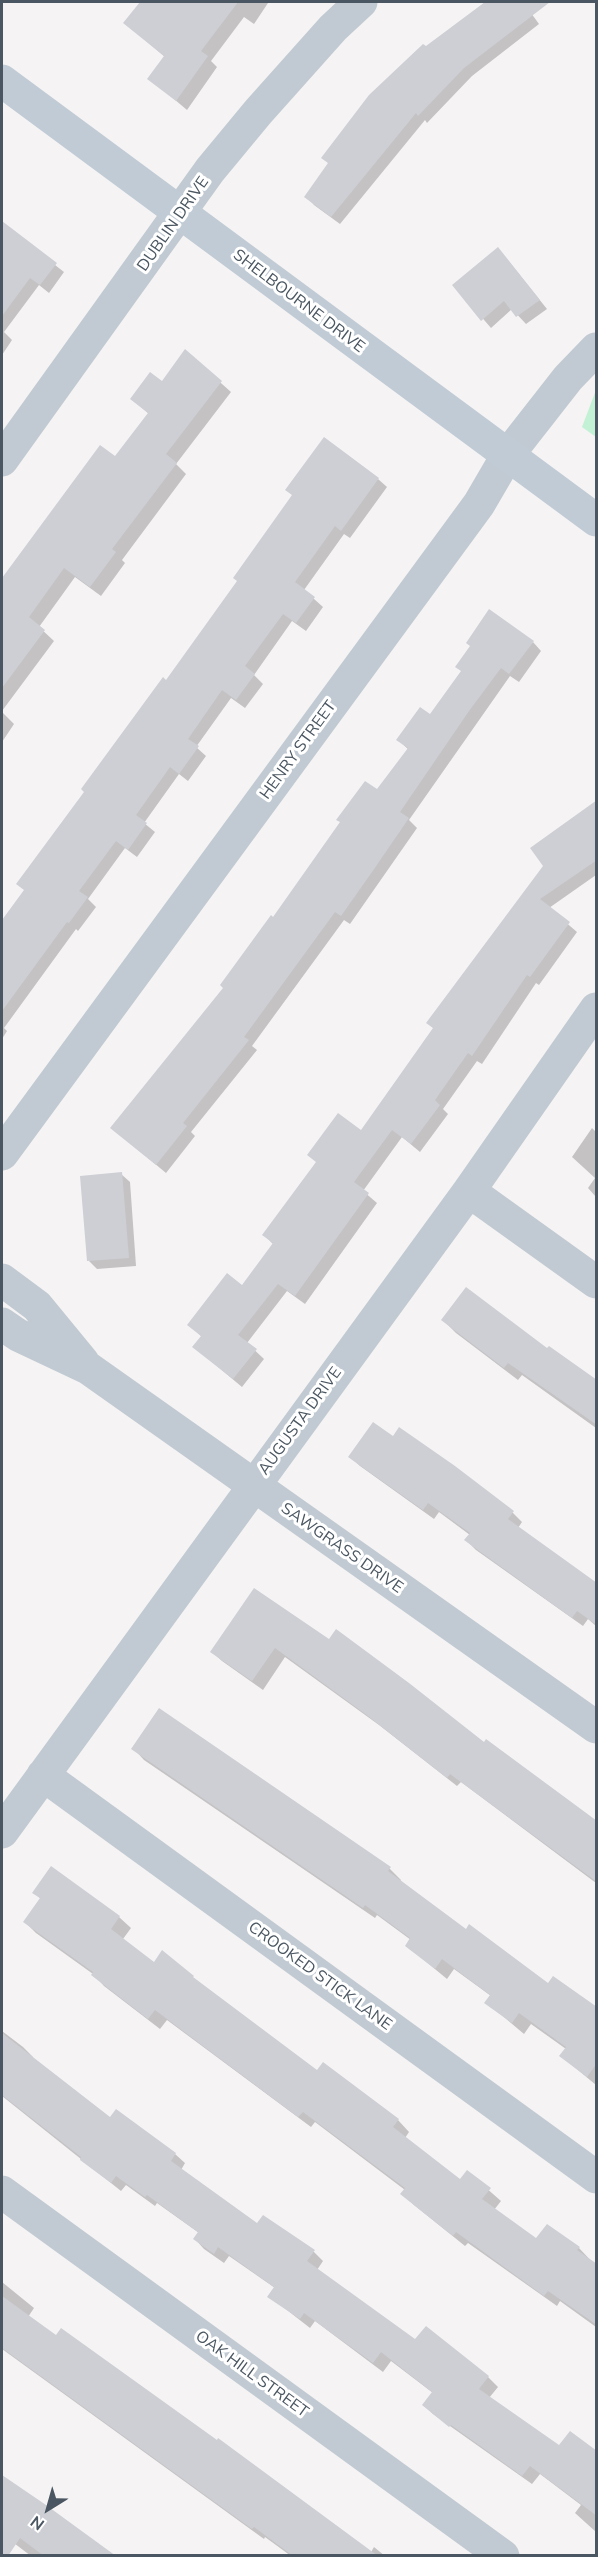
<!DOCTYPE html>
<html>
<head>
<meta charset="utf-8">
<style>
	body { margin:0 }
	#map { position:relative; width:598px; height:2557px; overflow:hidden; background:#f5f3f3; font-family:Mulish,sans-serif }
	canvas { display:block }
	.frame { position:absolute; inset:0; border:3px solid #4a5661; pointer-events:none }
	.north { position:absolute; left:18px; top:2479px; width:60px; height:60px; -webkit-text-stroke:4px #fff; paint-order:stroke; rotate:217deg; font-size:16px; font-weight:700; line-height:24px; text-align:center; color:#4a5661 }
	.north::after { content:''; display:block; margin:auto; width:21px; height:27px; background:#4a5661; clip-path:polygon(50% 0,100% 100%,50% 72%,0 100%) }
</style>
</head>
<body>
<div id="map">
<canvas width="598" height="2557"></canvas>
<div class="frame"></div>
<div class="north">N</div>
</div>
<script>
const c = document.querySelector('canvas').getContext('2d');
c.lineJoin = 'round';
function fillPath(path, color) {
  c.fillStyle = color;
  c.fill(path, 'evenodd');
}
function toPath(rows) {
  const path = new Path2D();
  for (const r of rows) {
    path.moveTo(r[0], r[1]);
    for (let i = 2; i < r.length; i += 2) path.lineTo(r[i], r[i + 1]);
  }
  return path;
}
function trace(path, color, width, dash) {
  c.strokeStyle = color;
  c.lineWidth = width;
  c.lineCap = dash ? 'butt' : 'round';
  c.setLineDash(dash || []);
  c.stroke(path);
}
function label(font, color, halo, rows, align = 'center') {
  c.font = font + ' Mulish,sans-serif';
  c.lineWidth = 6;
  c.setLineDash([]);
  c.textBaseline = 'middle';
  c.strokeStyle = halo;
  c.fillStyle = color;
  for (const [text, x, y, turn = 0] of rows) {
    c.save();
    c.translate(x, y);
    c.rotate((+turn || 0) * Math.PI / 180);
    c.textAlign = isNaN(turn) ? turn : align;
    if (halo) c.strokeText(text, 0, 0);
    c.fillText(text, 0, 0);
    c.restore();
  }
}
const green = toPath([
	[596,390,596,437,582,427]
]);
const shadow = toPath([
	[141,2,267,2,268,3,254,24,244,17,211,61,217,67,187,110,149,78,165,57,125,23],
	[487,2,523,2,539,24,472,76,427,123,425,120,340,224,314,205,306,196,329,164,426,48],
	[5,226,64,272,49,293,39,285,4,332,12,340,2,355,2,231],
	[506,258,547,309,526,324,512,309,491,328,454,285],
	[185,351,231,392,176,464,186,474,122,560,125,563,101,596,75,577,39,627,54,641,2,711,2,594,116,458,149,414,132,399,162,383],
	[378,479,387,487,350,538,344,534,304,590,323,607,306,631,292,621,254,675,263,684,245,708,231,698,196,747,206,756,188,781,179,774,144,823,155,832,137,857,125,848,88,899,96,907,78,931,76,929,4,1028,7,1031,2,1039,2,923,166,682],
	[533,642,541,651,519,682,510,676,409,820,417,828,350,924,344,920,252,1046,257,1050,191,1132,195,1136,166,1173,112,1128,225,988,273,919,409,750,398,740],
	[2,712,14,724,2,742],
	[596,802,596,875,549,908,577,932,539,985,536,983,482,1064,477,1061,443,1109,448,1114,420,1152,402,1137,363,1191,377,1203,305,1304,287,1291,247,1343,264,1359,242,1387,194,1347,202,1337,189,1324,242,1287,273,1244,264,1235,362,1132],
	[592,1128,596,1132,596,1197,588,1188,595,1178,572,1157],
	[121,1174,130,1182,136,1266,97,1269,89,1261],
	[443,1320,548,1350,596,1382,596,1428,522,1375,518,1380,456,1333],
	[350,1457,513,1513,522,1522,518,1528,596,1585,596,1626,588,1619,583,1626,476,1550,466,1540,470,1535,439,1512,434,1519,360,1466],
	[254,1590,484,1744,596,1822,596,1883,461,1782,457,1786,379,1725,285,1657,263,1690,222,1661,212,1652],
	[159,1710,390,1869,401,1880,400,1882,466,1931,548,1985,596,2009,596,2085,561,2056,566,2049,531,2024,524,2034,486,2002,491,1996,454,1969,447,1979,407,1946,411,1940,377,1915,375,1918,144,1760,133,1748],
	[51,1868,119,1917,131,1928,123,1939,154,1964,163,1952,204,1987,317,2072,398,2120,409,2132,405,2138,460,2181,468,2172,501,2201,494,2210,537,2240,579,2248,596,2266,596,2327,560,2301,557,2306,468,2243,465,2246,414,2205,402,2194,405,2190,315,2122,311,2127,167,2020,160,2029,104,1986,93,1974,36,1933,25,1922,41,1899,34,1893],
	[2,2031,23,2047,33,2057,32,2058,110,2119,116,2111,175,2154,185,2163,181,2170,258,2225,314,2252,323,2261,317,2270,415,2342,488,2377,498,2387,489,2398,559,2447,596,2453,596,2532,575,2513,581,2505,540,2474,532,2484,433,2414,424,2405,433,2393,391,2361,383,2372,315,2321,310,2328,269,2296,275,2288,229,2256,224,2263,204,2249,195,2239,199,2233,157,2203,155,2206,126,2185,121,2191,2,2096],
	[2,2282,34,2308,28,2317,371,2552,374,2547,385,2556,291,2556,265,2537,264,2539,2,2349],
	[2,2476,46,2507,113,2555,31,2556,2,2534]
]);
const building = toPath([
	[140,2,238,2,201,51,208,56,176,101,147,79,164,56,123,23],
	[485,2,550,2,464,68,418,116,416,113,331,217,304,197,328,163,321,158,369,95,423,44,426,46],
	[2,221,57,263,40,285,30,278,2,316],
	[498,247,540,300,516,317,504,301,481,321,452,285],
	[185,349,222,381,166,454,177,463,112,549,116,552,90,587,64,568,29,617,45,630,2,688,2,578,100,445,115,456,148,413,130,399,150,372,162,381],
	[324,437,379,478,341,531,335,526,295,582,315,597,296,623,283,614,245,666,255,674,236,700,222,690,188,739,199,746,179,774,170,767,136,815,147,823,128,850,116,841,79,891,88,897,69,923,67,922,2,1011,2,920,24,890,16,884,84,792,81,789,163,677,166,680,237,581,233,578,292,495,285,490],
	[489,609,534,641,509,674,501,668,469,711,400,812,409,818,372,872,341,916,335,912,244,1037,249,1040,183,1123,187,1126,156,1165,110,1128,223,988,220,985,271,915,273,917,340,822,336,820,365,781,377,789,408,748,396,740,420,707,430,714,461,671,455,667,470,646,466,643],
	[597,800,597,860,540,899,570,922,530,977,527,975,472,1056,468,1053,435,1100,440,1105,411,1144,392,1130,354,1182,369,1193,295,1296,278,1284,238,1335,257,1349,233,1379,192,1347,201,1336,187,1325,227,1273,242,1285,273,1243,262,1235,316,1162,307,1155,338,1113,361,1130,433,1028,426,1023,543,866,530,848],
	[122,1172,129,1258,87,1261,80,1176],
	[466,1287,547,1348,549,1346,597,1380,597,1425,508,1363,504,1368,441,1320],
	[373,1422,393,1436,399,1427,455,1466,514,1511,508,1519,597,1583,597,1625,577,1611,572,1618,464,1540,470,1533,428,1503,423,1510,348,1457],
	[254,1588,329,1639,336,1629,409,1683,484,1742,486,1739,597,1821,597,1882,450,1774,447,1778,368,1716,275,1648,252,1681,210,1652],
	[159,1708,391,1867,388,1871,466,1929,469,1924,548,1983,553,1976,597,2007,597,2063,587,2077,559,2056,566,2047,519,2013,512,2023,484,2003,490,1995,442,1959,435,1969,405,1946,410,1938,365,1905,363,1908,131,1749],
	[51,1866,120,1916,111,1929,154,1962,162,1950,194,1976,193,1977,317,2070,323,2062,399,2119,393,2127,460,2179,467,2170,491,2188,482,2199,536,2238,547,2224,580,2247,577,2250,597,2264,597,2325,548,2291,544,2296,456,2232,453,2236,400,2194,405,2188,303,2112,298,2117,155,2010,148,2019,91,1975,93,1972,23,1922,40,1898,32,1893],
	[2,2033,110,2117,116,2109,176,2153,171,2161,257,2223,263,2215,315,2250,307,2261,415,2339,426,2326,489,2376,479,2389,559,2445,570,2431,597,2451,597,2516,530,2466,522,2476,451,2425,449,2427,422,2405,432,2392,381,2352,373,2363,304,2313,300,2319,267,2297,274,2287,218,2247,214,2254,193,2239,198,2232,147,2195,145,2197,116,2176,111,2183,80,2160,81,2157,2,2095],
	[2,2296,56,2335,61,2328,217,2440,218,2438,378,2556,293,2556,254,2527,252,2529,2,2348],
	[2,2475,46,2505,116,2556,44,2556,20,2538,8,2556,2,2556]
]);
const minor = toPath([
	[2,460,210,170,258,112,333,28,361,2],
	[469,1191,596,1282],
	[2,1280,37,1306,83,1362],
	[2,1324,18,1335,88,1368,596,1727],
	[43,1775,596,2177],
	[2,1832,469,1191,596,1009],
	[2,2192,503,2556]
]);
const tertiary = toPath([
	[2,1154,479,504,507,456,568,378,596,349]
]);
const secondary = toPath([
	[2,81,596,520]
]);
const streetNames = [
	["DUBLIN DRIVE",173,224,-55],
	["SHELBOURNE DRIVE",299,301,37],
	["HENRY STREET",298,750,-54],
	["AUGUSTA DRIVE",300,1421,-54],
	["SAWGRASS DRIVE",342,1548,35],
	["CROOKED STICK LANE",320,1976,36],
	["OAK HILL STREET",252,2374,36]
];
fillPath(green, '#c3f1d5');
fillPath(shadow, '#0003');
fillPath(building, '#cdcfd5');
trace(minor, '#c1cad2', 33);
trace(tertiary, '#c1cad2', 33);
trace(secondary, '#c1cbd6', 33);
label('16px', '#4a5661', '#fff', streetNames);
</script>
</body>
</html>
